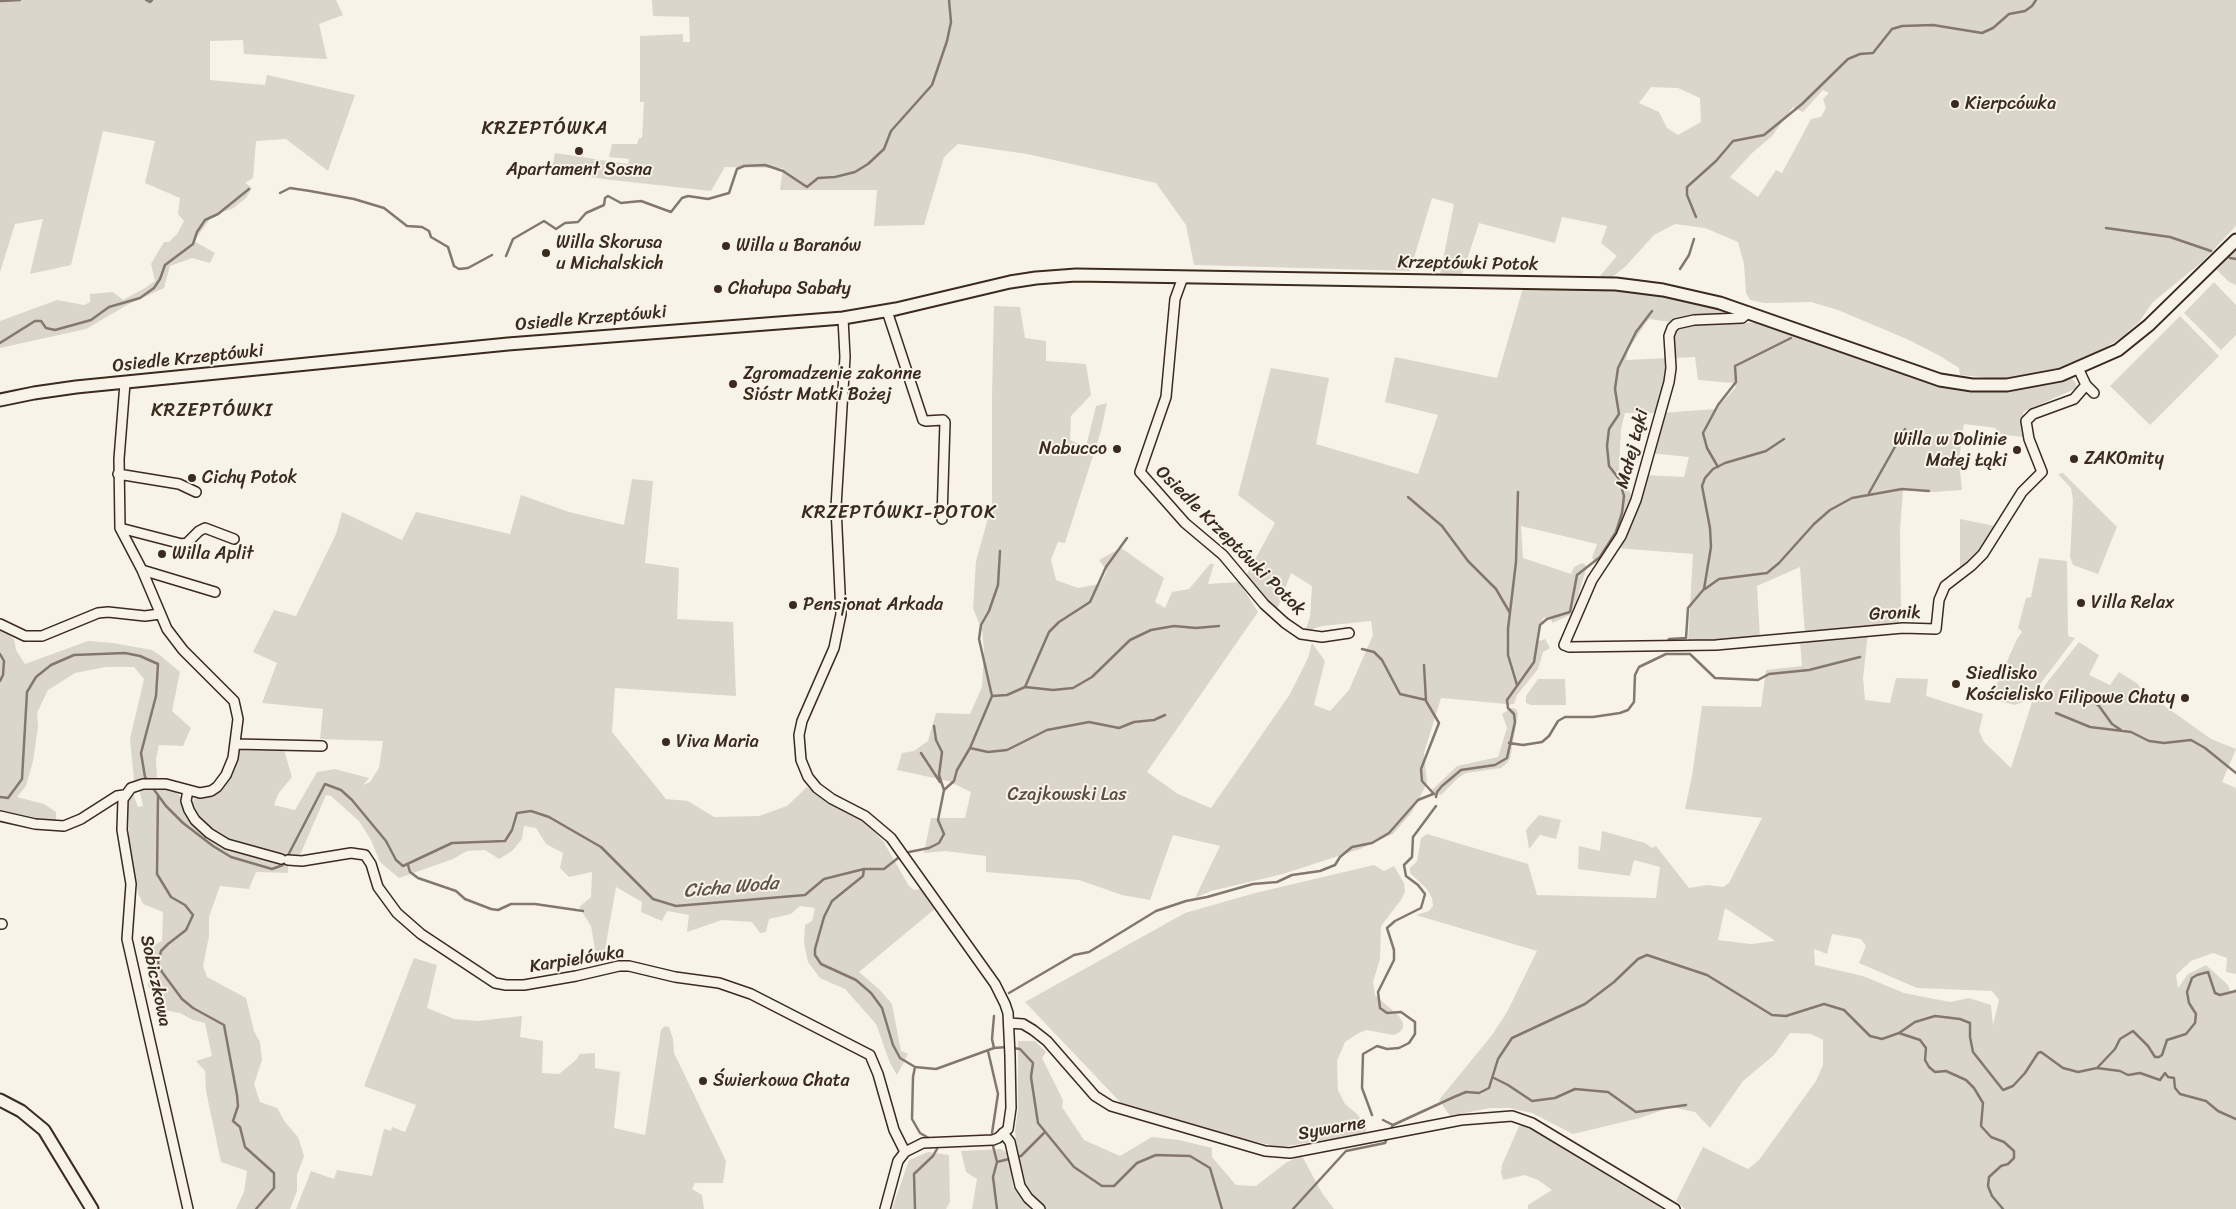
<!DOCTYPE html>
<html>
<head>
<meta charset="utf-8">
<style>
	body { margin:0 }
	canvas { display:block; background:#f7f3e8 }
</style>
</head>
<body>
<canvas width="2236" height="1209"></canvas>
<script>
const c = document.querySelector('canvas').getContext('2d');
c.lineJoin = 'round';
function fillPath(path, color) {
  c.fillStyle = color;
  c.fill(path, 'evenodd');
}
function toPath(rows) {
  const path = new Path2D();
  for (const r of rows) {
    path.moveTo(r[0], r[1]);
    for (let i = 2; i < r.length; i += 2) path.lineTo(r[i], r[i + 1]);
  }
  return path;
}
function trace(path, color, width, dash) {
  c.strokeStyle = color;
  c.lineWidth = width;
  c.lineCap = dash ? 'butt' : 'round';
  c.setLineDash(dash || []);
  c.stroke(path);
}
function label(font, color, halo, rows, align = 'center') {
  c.font = font + ' Sriracha,sans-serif';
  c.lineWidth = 4;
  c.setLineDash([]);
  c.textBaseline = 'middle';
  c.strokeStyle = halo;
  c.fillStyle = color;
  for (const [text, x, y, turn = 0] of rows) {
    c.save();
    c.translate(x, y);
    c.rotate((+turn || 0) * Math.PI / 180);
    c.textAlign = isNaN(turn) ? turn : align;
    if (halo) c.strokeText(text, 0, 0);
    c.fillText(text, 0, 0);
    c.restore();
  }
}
const green = toPath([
	[0,0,336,0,343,15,319,24,327,59,244,54,243,40,210,41,210,80,265,85,267,75,355,95,328,171,286,139,256,141,253,178,245,183,252,188,246,198,232,209,213,215,194,241,215,253,210,263,192,258,170,266,164,288,127,305,86,329,0,348,0,321,57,300,84,305,90,302,90,294,113,292,123,300,145,288,155,281,151,264,164,242,169,242,177,234,184,221,178,214,180,198,145,183,155,141,103,131,71,265,30,274,43,219,15,224,0,272],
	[652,0,2236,0,2236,226,2202,262,2153,302,2139,322,2122,337,2097,353,2080,361,2037,376,2004,379,1960,375,1959,368,1940,356,1909,340,1838,310,1811,302,1765,303,1750,300,1746,293,1744,264,1738,242,1705,228,1675,224,1654,235,1625,267,1612,277,1600,276,1617,256,1601,243,1607,226,1562,217,1555,243,1479,223,1462,275,1440,275,1454,204,1432,198,1410,271,1194,265,1186,225,1156,183,1027,154,958,144,944,157,924,225,874,226,877,190,780,190,783,168,725,167,711,191,603,179,552,170,555,153,628,164,629,159,609,157,612,144,637,144,639,138,642,138,644,102,640,102,640,36,683,34,683,42,690,42,689,17,653,16],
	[1651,87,1678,88,1700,98,1701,122,1678,135,1667,128,1659,112,1639,103],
	[1823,90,1829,93,1823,99,1826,108,1821,117,1811,119,1782,173,1776,170,1758,197,1730,177,1751,154,1772,136,1793,107,1803,112],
	[2236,250,2236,285,2229,282,2217,270],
	[2214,282,2236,305,2236,335,2221,350,2184,313],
	[1523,288,1637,291,1695,302,1737,313,1734,316,1690,316,1671,322,1649,319,1645,324,1628,350,1626,360,1668,358,1669,367,1657,413,1625,413,1621,429,1619,469,1633,499,1622,525,1611,546,1597,563,1592,558,1597,544,1521,526,1523,558,1571,574,1574,567,1582,563,1587,566,1577,599,1570,615,1552,623,1551,617,1543,618,1538,636,1539,641,1545,639,1550,648,1543,652,1538,669,1517,695,1514,704,1507,705,1507,704,1441,698,1424,753,1427,783,1412,812,1393,834,1360,849,1283,874,1211,891,1195,898,1220,846,1173,835,1150,900,1122,895,1079,880,986,872,986,856,945,851,924,853,931,818,965,818,971,792,948,781,897,770,902,753,914,751,928,741,936,713,970,714,982,687,984,651,982,631,973,608,976,561,992,504,992,394,994,306,1020,307,1025,338,1046,341,1046,361,1086,364,1091,395,1071,416,1070,440,1086,447,1096,406,1107,403,1101,431,1065,543,1058,542,1051,560,1056,580,1078,588,1100,584,1107,571,1099,560,1121,548,1164,578,1155,602,1165,608,1172,592,1189,589,1210,564,1214,564,1208,584,1239,582,1258,612,1147,772,1178,794,1211,808,1290,694,1308,658,1312,643,1325,661,1314,705,1330,711,1349,690,1373,635,1371,621,1322,626,1305,631,1310,617,1312,586,1291,573,1276,612,1246,576,1275,523,1238,495,1271,368,1329,378,1316,444,1418,474,1438,415,1385,402,1395,357,1497,378],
	[2180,316,2219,356,2150,425,2110,386],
	[1702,321,1755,323,1777,328,1902,374,1954,388,2001,390,2035,387,2071,378,2076,383,2077,388,2023,412,2024,437,2006,435,1996,433,1996,428,1964,424,1959,460,1962,490,1934,492,1903,490,1900,530,1901,617,1898,624,1805,634,1800,567,1757,586,1760,639,1688,642,1693,554,1616,548,1644,475,1684,477,1689,457,1650,453,1661,413,1716,409,1736,387,1733,383,1698,380,1695,357,1675,358,1672,340,1675,331,1682,324],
	[2063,473,2117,527,2098,574,2073,565,2070,557,2073,500,2071,488,2058,474],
	[632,479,653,481,645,563,679,568,677,619,733,622,736,696,615,688,612,732,666,799,688,801,714,817,759,816,787,806,807,787,864,821,883,841,909,886,914,890,921,889,936,908,859,972,879,989,892,1004,901,1051,908,1054,897,1075,890,1063,876,1024,845,989,820,978,808,962,804,943,805,925,812,921,815,908,800,906,791,914,769,919,766,932,760,933,752,922,722,920,687,932,689,915,667,911,662,921,641,912,642,902,616,887,603,961,596,955,591,926,579,907,591,897,592,872,569,877,560,868,563,853,546,844,536,828,524,826,522,839,512,851,499,859,485,850,467,851,453,859,399,878,380,862,371,840,359,821,331,796,326,795,300,855,279,854,227,840,212,832,193,809,192,802,197,796,228,779,238,758,239,748,258,747,284,750,292,777,278,794,274,805,295,810,317,772,335,769,369,778,363,785,370,782,379,768,383,741,320,739,323,709,262,703,277,663,253,652,274,610,296,616,336,534,342,512,402,540,416,512,510,534,521,495,569,512,624,525],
	[1960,519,1995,526,1983,548,1960,573],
	[2039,558,2067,561,2068,636,2075,638,2028,700,2015,705,1996,700,1989,702,2017,639,2022,632,2018,628,2026,598,2031,597],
	[0,628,14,639,16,650,25,664,88,641,113,643,152,650,161,656,180,672,172,711,191,728,183,746,159,745,156,759,157,779,134,780,130,739,144,679,134,667,106,667,75,673,48,690,37,713,38,727,33,761,26,786,17,797,44,804,56,812,56,823,0,814],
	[1868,633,1863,678,1865,700,1890,703,1896,678,1928,679,1926,696,1983,714,1979,731,1984,742,2011,768,2032,702,2036,703,2045,685,2079,642,2099,655,2089,675,2110,685,2119,672,2138,684,2141,689,2211,739,2236,749,2222,782,2236,788,2236,974,2226,972,2227,958,2213,953,2191,961,2176,975,2178,988,2188,974,2206,965,2228,985,2230,991,2236,989,2236,1209,1685,1209,1676,1201,1703,1147,1748,1169,1759,1160,1816,1081,1823,1065,1823,1040,1811,1034,1790,1033,1774,1055,1743,1081,1710,1128,1695,1112,1671,1107,1640,1118,1573,1134,1532,1113,1509,1108,1490,1108,1450,1116,1439,1100,1492,1035,1507,1012,1537,951,1416,915,1429,911,1433,906,1432,898,1426,888,1410,873,1410,868,1417,861,1421,838,1427,834,1528,864,1537,895,1656,898,1660,867,1634,860,1630,876,1578,869,1579,846,1600,851,1602,831,1645,843,1652,848,1656,846,1689,888,1707,885,1723,887,1729,883,1762,818,1685,809,1692,776,1702,706,1761,707,1766,670,1802,666,1800,640],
	[1725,908,1774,940,1774,941,1751,944,1718,940],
	[1832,934,1861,939,1866,946,1859,963,1917,988,1992,991,1999,1000,1993,1025,1991,1005,1969,998,1950,1002,1904,993,1863,976,1815,965,1814,949,1827,954],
	[1538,679,1565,679,1566,705,1531,705,1526,703,1526,696],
	[1512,708,1516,709,1518,714,1510,759,1506,764,1501,768,1466,773,1458,778,1441,795,1434,793,1432,790,1457,766,1498,757,1507,728,1502,714],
	[162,787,174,790,180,796,184,810,212,838,288,862,288,873,256,872,249,889,220,886,209,917,209,936,203,966,207,977,246,998,254,1031,260,1042,262,1060,254,1084,260,1102,277,1108,285,1122,298,1137,304,1156,297,1175,297,1191,290,1209,236,1209,244,1192,247,1171,221,1162,206,1091,205,1071,196,1061,212,1056,205,1023,193,1020,180,1013,164,1010,148,986,148,948,162,941,163,912,143,904,138,893,129,847,128,800,133,794,138,807,143,806,139,788],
	[1539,815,1561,820,1556,839,1540,835,1529,849,1526,830],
	[1374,865,1384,871,1394,866,1404,883,1405,892,1401,900,1381,926,1380,959,1373,982,1375,995,1399,1016,1403,1023,1403,1028,1400,1032,1394,1035,1366,1030,1357,1034,1345,1042,1337,1061,1338,1090,1345,1104,1356,1113,1367,1126,1365,1134,1280,1147,1243,1139,1121,1103,1025,1002,1185,913,1255,893],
	[414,958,437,965,427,1008,454,1019,478,1021,522,1016,520,1037,543,1041,542,1073,559,1074,576,1060,580,1054,595,1053,595,1068,620,1072,614,1128,645,1135,661,1030,665,1026,669,1027,673,1039,674,1053,726,1161,723,1183,695,1183,692,1189,702,1195,704,1209,296,1209,311,1171,334,1179,337,1170,372,1176,384,1129,391,1131,392,1127,405,1132,416,1105,364,1086],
	[1018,1041,1035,1041,1046,1052,1042,1058,1063,1100,1062,1107,1084,1140,1120,1156,1152,1137,1179,1140,1212,1148,1212,1157,1236,1185,1256,1186,1287,1162,1302,1156,1322,1193,1334,1209,1045,1209,1031,1195,1024,1182,1018,1159,1015,1131,1018,1110],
	[1519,1126,1528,1126,1556,1141,1663,1205,1663,1209,1528,1209,1528,1205,1552,1190,1538,1180,1525,1175,1503,1180,1501,1172,1502,1165],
	[1000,1149,1005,1151,1009,1155,1013,1187,1031,1209,972,1209,977,1179,966,1172,961,1151],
	[928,1152,949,1155,950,1202,946,1209,892,1209,909,1160]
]);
const stream = toPath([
	[146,0,150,2,152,0],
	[0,1,20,0],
	[280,193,290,188,310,191,354,199,384,208,407,226,422,227,429,231,431,237,448,247,454,266,459,269,468,268,492,255],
	[1696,217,1687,195,1687,187,1716,161,1733,141,1764,135,1802,104,1848,59,1860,54,1873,53,1892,29,1902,26,1933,25,1982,33,1993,28,2009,14,2025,11,2032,6,2036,0],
	[2106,228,2170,237,2211,251],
	[506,256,513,239,544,221,556,229,565,223,578,222,586,213,604,205,605,198,608,196,621,203,641,201,671,212,682,198,688,196,708,199,729,193,737,169,744,166,765,165,783,171,807,187,818,178,835,177,855,172,868,164,884,149,891,131,932,85,947,41,951,22,949,0],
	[2230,258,2236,259],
	[1680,269,1689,255,1694,239],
	[0,343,35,321,41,321,46,328,55,330,91,320,109,307,140,298,154,288,160,279,165,265,193,244,197,232,205,220,218,214,249,189],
	[1718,467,1707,448,1703,433,1718,405,1736,382,1735,366,1791,338],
	[1869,493,1905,429],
	[1408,497,1442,526,1468,561,1496,589,1510,613],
	[1705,589,1719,579,1767,573,1779,563,1814,524,1830,510,1852,498,1902,489,1929,491],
	[1667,643,1669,639,1686,638,1688,608,1704,589,1711,547,1710,528,1702,486,1705,478,1713,469,1725,463,1766,451,1784,439],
	[1362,649,1374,652,1382,660,1400,694,1426,700],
	[0,654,4,661,3,675,0,681],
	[1424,665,1426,701,1439,723,1421,769,1422,781,1434,794],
	[1517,685,1508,655,1508,629,1516,562,1518,492],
	[1025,687,1053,690,1073,688,1092,677,1130,640,1151,630,1174,626,1196,628,1219,626],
	[2082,694,2099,706,2112,724,2121,730],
	[992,696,979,639,981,625,989,611,998,585,1000,551],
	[2056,713,2090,727,2131,732,2149,741,2164,743,2191,740,2205,748,2236,773],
	[934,726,936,740,942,752,939,775,944,790],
	[1509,743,1523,745,1542,742,1549,736,1558,721,1565,717,1593,717,1620,713,1628,710,1634,702,1635,675,1639,667,1666,654,1690,654,1715,678,1758,680,1769,674,1809,670,1860,657],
	[970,748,988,752,1007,750,1047,730,1089,722,1119,728,1134,722,1154,720,1165,715],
	[921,753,940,782],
	[152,787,166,806,183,823,213,846,231,857,272,869,283,865,325,784,341,790,352,800,386,841,396,860,403,866,452,843,505,841,512,830,517,813,531,811,549,817,601,847,653,899,676,906,805,895,824,879,864,869,863,876,832,901,824,917,815,949,815,955,821,964,856,980,871,993,882,1008,893,1045,900,1058,915,1067,936,1069,994,1048,1007,1047],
	[158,796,157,874,171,897,185,905,193,915,186,930,168,944,161,951,158,963,162,972,182,999,193,1008,224,1025,237,1095,238,1106,233,1121,240,1127,245,1147,274,1173,274,1188,256,1209],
	[0,797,8,798,22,779,27,692,36,677,51,665,74,655,125,653,140,656,158,664,156,696,141,753,145,777,149,782],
	[1436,797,1437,792,1442,786,1461,770,1495,765,1507,758,1515,722,1514,714,1508,708,1507,700,1534,662,1540,625,1547,619,1570,612,1577,575,1600,557,1616,532,1622,513,1624,496,1619,479,1609,466,1607,446,1609,429,1619,414,1615,389,1618,368,1636,332,1652,311],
	[909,852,929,848,939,843,944,834,938,820,944,790,954,781,957,770,970,748,992,696,1007,695,1025,687,1049,632,1059,622,1090,602,1106,567,1127,538],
	[408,865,410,872,418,878,456,891,465,899,491,909,498,910,511,904,535,904,583,911],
	[864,869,884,869,898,858],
	[1009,993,1074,955,1089,952,1156,911,1186,901,1207,897,1253,884,1277,882,1292,875,1320,871,1335,865,1340,857,1352,847,1372,843,1389,833,1418,800,1433,794],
	[1899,1033,1920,1040,1926,1048,1925,1060,1929,1067,1935,1072,1946,1071,1966,1080,1974,1088,1983,1103,1981,1126,1991,1137,2004,1142,2014,1151,2014,1158,2008,1164,2001,1166,1989,1177,1988,1186,1992,1196,2003,1209],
	[994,1048,992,1039,994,1016],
	[1012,1048,1020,1049,1033,1063,1031,1077,1038,1123,1074,1167,1102,1186,1114,1186,1137,1163,1156,1155,1190,1156,1210,1168,1222,1209],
	[988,1051,998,1094,992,1133],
	[915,1067,913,1077,912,1119,920,1133,932,1140],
	[2097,1068,2120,1071,2128,1075,2140,1073,2160,1080,2165,1073,2168,1077,2174,1078,2175,1088,2180,1094,2206,1101,2218,1111,2236,1119],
	[1494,1078,1508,1085,1532,1101,1555,1098,1575,1089,1608,1092,1636,1112,1686,1105],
	[1372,1115,1362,1088,1363,1054,1377,1046,1387,1049,1399,1048,1409,1043,1415,1034,1415,1022,1401,1012,1387,1013,1380,1008,1378,992,1394,960,1394,950,1387,928,1395,921,1421,908,1425,894,1418,885,1406,876,1404,865,1412,857,1413,837,1436,806],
	[1383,1120,1393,1125],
	[1390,1131,1393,1125,1454,1097,1466,1092,1479,1093,1489,1088,1498,1059,1512,1038,1585,1004,1614,982,1638,959,1647,955,1707,975,1772,1015,1786,1016,1824,1004,1844,1010,1870,1036,1882,1039,1899,1033,1915,1022,1935,1016,1960,1019,1970,1023,1970,1037,1973,1052,2003,1090,2013,1086,2025,1073,2038,1053,2041,1052,2063,1068,2078,1072,2097,1068,2115,1049,2120,1039,2133,1031,2148,1046,2155,1057,2159,1057,2162,1055,2167,1040,2186,1034,2195,1023,2196,1014,2189,1003,2187,992,2192,978,2197,975,2208,972,2215,993,2220,995,2236,991],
	[993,1146,997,1162,993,1177,997,1209],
	[997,1162,1021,1156,1044,1133],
	[915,1209,914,1174,933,1156,937,1149],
	[1293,1209,1346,1151,1385,1143,1388,1136]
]);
const street = toPath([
	[1183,277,1175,299,1166,397,1140,472,1185,523,1223,555,1264,604,1285,623,1301,634,1322,637,1349,633],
	[887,311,923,420,926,421,943,420,945,422,942,519],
	[1749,312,1742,318,1694,320,1676,324,1672,328,1669,336,1671,368,1669,382,1636,500,1621,536,1592,580,1564,645,1569,647,1716,645,1903,628,1936,629,1939,600,1945,586,1971,566,1983,554,2022,492,2042,472,2029,439,2026,421,2033,414,2074,399,2086,385],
	[843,318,845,357,836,507,841,614,834,648,802,721,799,735,801,760,808,777,817,788,832,799,865,816,891,838,995,984,1005,1004,1008,1013,1010,1056,1011,1108,1008,1129,998,1138,993,1140,923,1143,905,1152,898,1161,885,1209],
	[2078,368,2086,385,2094,393],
	[125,383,119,459,120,528,142,570,167,629,183,650,234,701,238,719,233,758,226,775,217,787,211,791,200,793,166,784,143,784,131,788,123,799,122,830,131,884,127,939,188,1209],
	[118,474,179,484,196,492],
	[120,528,182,544,187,543,199,531,205,528,234,539],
	[142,570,215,592],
	[0,624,25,636,42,636,98,613,108,612,145,616,160,614],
	[236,744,322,746],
	[188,790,186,801,189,810,195,820,209,833,227,844,281,859],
	[0,816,35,824,64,826,81,819,117,796,124,795],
	[288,860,302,861,351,853,365,855,371,864,378,887,397,913,421,934,495,983,506,985,524,985,576,976,619,966,629,966,675,977,719,983,751,994,870,1055,878,1074,894,1130,905,1152],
	[0,924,2,924],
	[1009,1023,1023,1024,1033,1030,1047,1041,1095,1096,1111,1106,1265,1151,1290,1153,1461,1120,1512,1116,1532,1123,1675,1209],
	[1003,1133,1010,1142,1020,1186,1028,1198,1040,1209]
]);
const secondary = toPath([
	[0,400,34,393,76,387,508,344,843,318,896,309,1010,282,1036,278,1076,275,1616,284,1663,290,1720,303,1940,380,1972,385,2007,385,2061,375,2118,350,2149,325,2236,240],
	[0,1100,21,1111,44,1130,92,1209]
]);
const markers = [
	[1955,104,5,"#3b2a1e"],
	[579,151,5,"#3b2a1e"],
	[726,246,5,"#3b2a1e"],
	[546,253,5,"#3b2a1e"],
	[718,289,5,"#3b2a1e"],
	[733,384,5,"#3b2a1e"],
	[1117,449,5,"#3b2a1e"],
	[2017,450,5,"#3b2a1e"],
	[2074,459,5,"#3b2a1e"],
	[192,478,5,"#3b2a1e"],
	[162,554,5,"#3b2a1e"],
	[2081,603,5,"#3b2a1e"],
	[793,605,5,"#3b2a1e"],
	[1956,684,5,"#3b2a1e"],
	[2185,698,5,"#3b2a1e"],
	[666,742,5,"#3b2a1e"],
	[703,1081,5,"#3b2a1e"]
];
const poiNames = [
	["Kierpcówka",1965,104],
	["Apartament Sosna",579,170,"center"],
	["Willa Skorusa",556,243],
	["u Michalskich",556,264],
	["Willa u Baranów",736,246],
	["Chałupa Sabały",728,289],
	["Zgromadzenie zakonne",743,374],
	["Sióstr Matki Bożej",743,395],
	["Willa w Dolinie",2007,440,"right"],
	["Małej Łąki",2007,461,"right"],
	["Nabucco",1107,449,"right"],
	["ZAKOmity",2084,459],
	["Cichy Potok",202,478],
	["Willa Aplit",172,554],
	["Villa Relax",2091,603],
	["Pensjonat Arkada",803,605],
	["Siedlisko",1966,674],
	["Kościelisko",1966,695],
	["Filipowe Chaty",2175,698,"right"],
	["Viva Maria",676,742],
	["Świerkowa Chata",713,1081]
];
const streetNames = [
	["Krzeptówki Potok",1468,264,1],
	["Osiedle Krzeptówki",591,319,-5],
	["Osiedle Krzeptówki",188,359,-6],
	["Małej Łąki",1633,449,-75],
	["Osiedle Krzeptówki Potok",1230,541,45],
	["Gronik",1895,614,-2],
	["Karpielówka",577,960,-9],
	["Sobiczkowa",155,981,78],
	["Sywarne",1332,1129,-10]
];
const parkNames = [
	["Czajkowski Las",1067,795]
];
const neighbourhoodNames = [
	["KRZEPTÓWKA",545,129],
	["KRZEPTÓWKI",212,411],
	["KRZEPTÓWKI-POTOK",899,513]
];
const waterNames = [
	["Cicha Woda",731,888,-5]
];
fillPath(green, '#dbd6cb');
trace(stream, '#84786c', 2.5);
trace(street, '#3b2a1e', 12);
trace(secondary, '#3b2a1e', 15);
trace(street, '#f7f3e8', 9);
trace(secondary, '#f7f3e8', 11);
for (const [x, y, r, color] of markers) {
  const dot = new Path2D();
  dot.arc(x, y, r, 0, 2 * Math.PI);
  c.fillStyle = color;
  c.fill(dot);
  trace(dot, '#f7f3e8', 2);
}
label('18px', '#3b2a1e', '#f7f3e8', poiNames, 'left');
label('18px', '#3b2a1e', '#f7f3e8', streetNames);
label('18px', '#5b4c41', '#f7f3e8', parkNames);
c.letterSpacing = '1px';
label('19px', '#3b2a1e', '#f7f3e8', neighbourhoodNames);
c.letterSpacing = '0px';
label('italic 19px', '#5f5145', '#f7f3e8', waterNames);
</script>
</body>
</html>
